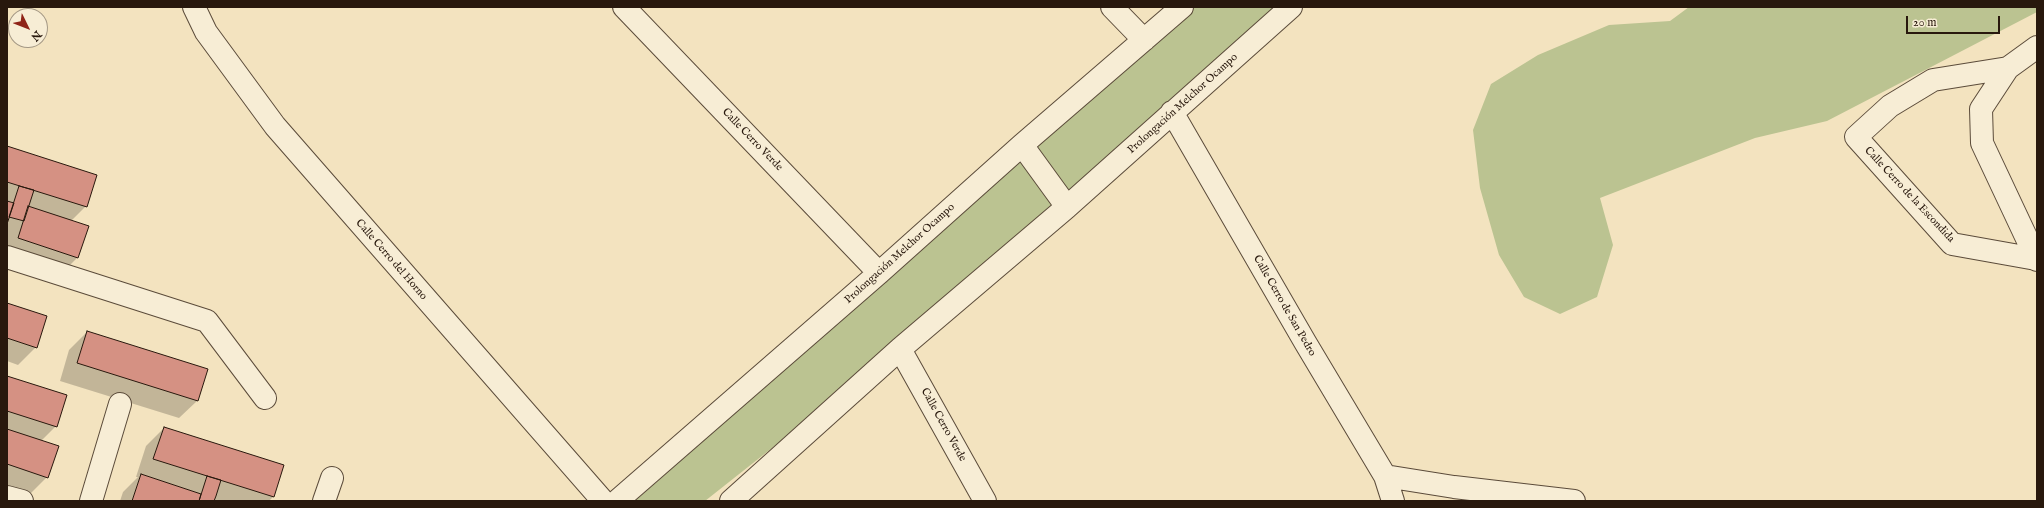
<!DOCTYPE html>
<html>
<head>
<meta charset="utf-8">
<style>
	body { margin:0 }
	#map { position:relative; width:2044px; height:508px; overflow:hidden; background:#f3e3bf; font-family:"IM FELL English",serif }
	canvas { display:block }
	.frame { position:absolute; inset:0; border:8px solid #28180d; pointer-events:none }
	.north { position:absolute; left:8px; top:8px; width:40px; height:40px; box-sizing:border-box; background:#f7edd5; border:1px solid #a49885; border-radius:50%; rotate:133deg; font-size:11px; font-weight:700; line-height:16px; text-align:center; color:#28180d }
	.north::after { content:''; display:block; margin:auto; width:14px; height:18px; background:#8f2418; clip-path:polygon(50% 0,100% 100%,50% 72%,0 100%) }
	.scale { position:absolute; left:1906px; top:16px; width:94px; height:18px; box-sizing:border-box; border:2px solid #28180d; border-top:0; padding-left:5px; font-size:12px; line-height:14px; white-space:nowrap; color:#28180d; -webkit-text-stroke:3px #f7edd5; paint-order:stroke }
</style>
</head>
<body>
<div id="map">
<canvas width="2044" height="508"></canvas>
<div class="frame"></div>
<div class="north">N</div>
<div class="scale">20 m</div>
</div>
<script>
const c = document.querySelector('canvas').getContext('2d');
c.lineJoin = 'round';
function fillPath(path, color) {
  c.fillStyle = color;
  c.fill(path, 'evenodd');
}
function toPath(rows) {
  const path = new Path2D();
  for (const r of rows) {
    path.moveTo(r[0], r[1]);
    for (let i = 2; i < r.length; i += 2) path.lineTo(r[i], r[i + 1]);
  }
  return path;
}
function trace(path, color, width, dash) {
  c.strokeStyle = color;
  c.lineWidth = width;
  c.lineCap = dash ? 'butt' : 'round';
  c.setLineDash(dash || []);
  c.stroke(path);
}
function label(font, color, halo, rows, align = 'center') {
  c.font = font + ' "IM FELL English",serif';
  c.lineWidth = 3;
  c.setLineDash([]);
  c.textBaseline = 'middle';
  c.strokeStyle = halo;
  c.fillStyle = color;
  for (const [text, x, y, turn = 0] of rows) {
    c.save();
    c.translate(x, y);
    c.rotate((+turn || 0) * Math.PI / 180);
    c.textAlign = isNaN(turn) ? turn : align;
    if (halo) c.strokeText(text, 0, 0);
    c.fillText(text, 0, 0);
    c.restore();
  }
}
const green = toPath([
	[1194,7,1288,7,896,350,705,501,635,501],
	[1689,7,2037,7,2037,12,1827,121,1755,138,1600,198,1613,245,1597,297,1560,314,1524,297,1499,255,1480,188,1473,130,1491,84,1538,55,1609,25,1670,21]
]);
const shadow = toPath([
	[7,147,86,206,71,221,77,258,60,275,7,258],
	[7,304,36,347,18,365,7,361],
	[87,332,207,370,197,401,179,418,60,381,69,350],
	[7,377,56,426,41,441,47,477,29,495,7,488],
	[164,428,283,466,273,497,269,501,120,501,123,492,138,477,136,477,146,446]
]);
const building = toPath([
	[7,146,97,175,87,207,7,182,7,146],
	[19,186,34,190,24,221,9,217,19,186],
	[7,201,14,203,7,224,7,201],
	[28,206,89,226,78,258,18,238,28,206],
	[7,303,47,316,37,348,7,338,7,303],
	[87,331,208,369,198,401,77,363,87,331],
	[7,376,67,395,57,427,7,411,7,376],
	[164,427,284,465,274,497,153,459,164,427],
	[7,429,59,446,48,478,7,464,7,429],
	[141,474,201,494,199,501,132,501,141,474],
	[207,476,221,480,216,496,214,501,199,501,207,476]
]);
const street = toPath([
	[194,7,206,32,275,126,603,501],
	[624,7,879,273],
	[1112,7,1144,40],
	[2037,47,2008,68,1981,109,1982,143,2037,260],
	[2008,68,1933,80,1890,106,1856,137,1952,244,2036,259],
	[1172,112,1305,342,1385,476,1393,501],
	[1022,145,1067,207],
	[7,257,207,321,265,398],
	[900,349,985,501],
	[1385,476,1454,487,1574,501],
	[7,497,22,501],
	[91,501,120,404],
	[324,501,332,478],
	[617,501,879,273,1022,145,1182,7],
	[731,501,900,349,1067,207,1291,7]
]);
const streetNames = [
	["Prolongación Melchor Ocampo",1183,104,-42],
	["Calle Cerro Verde",752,140,46],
	["Calle Cerro de la Escondida",1909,195,47],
	["Prolongación Melchor Ocampo",900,254,-42],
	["Calle Cerro del Horno",391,260,49],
	["Calle Cerro de San Pedro",1284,306,60],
	["Calle Cerro Verde",943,425,61]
];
fillPath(green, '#bbc391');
fillPath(shadow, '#0003');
fillPath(building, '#d59183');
trace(building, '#28180d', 1);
trace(street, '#5b4b3a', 24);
trace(street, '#f7edd5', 22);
label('11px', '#28180d', '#f7edd5', streetNames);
</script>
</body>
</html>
